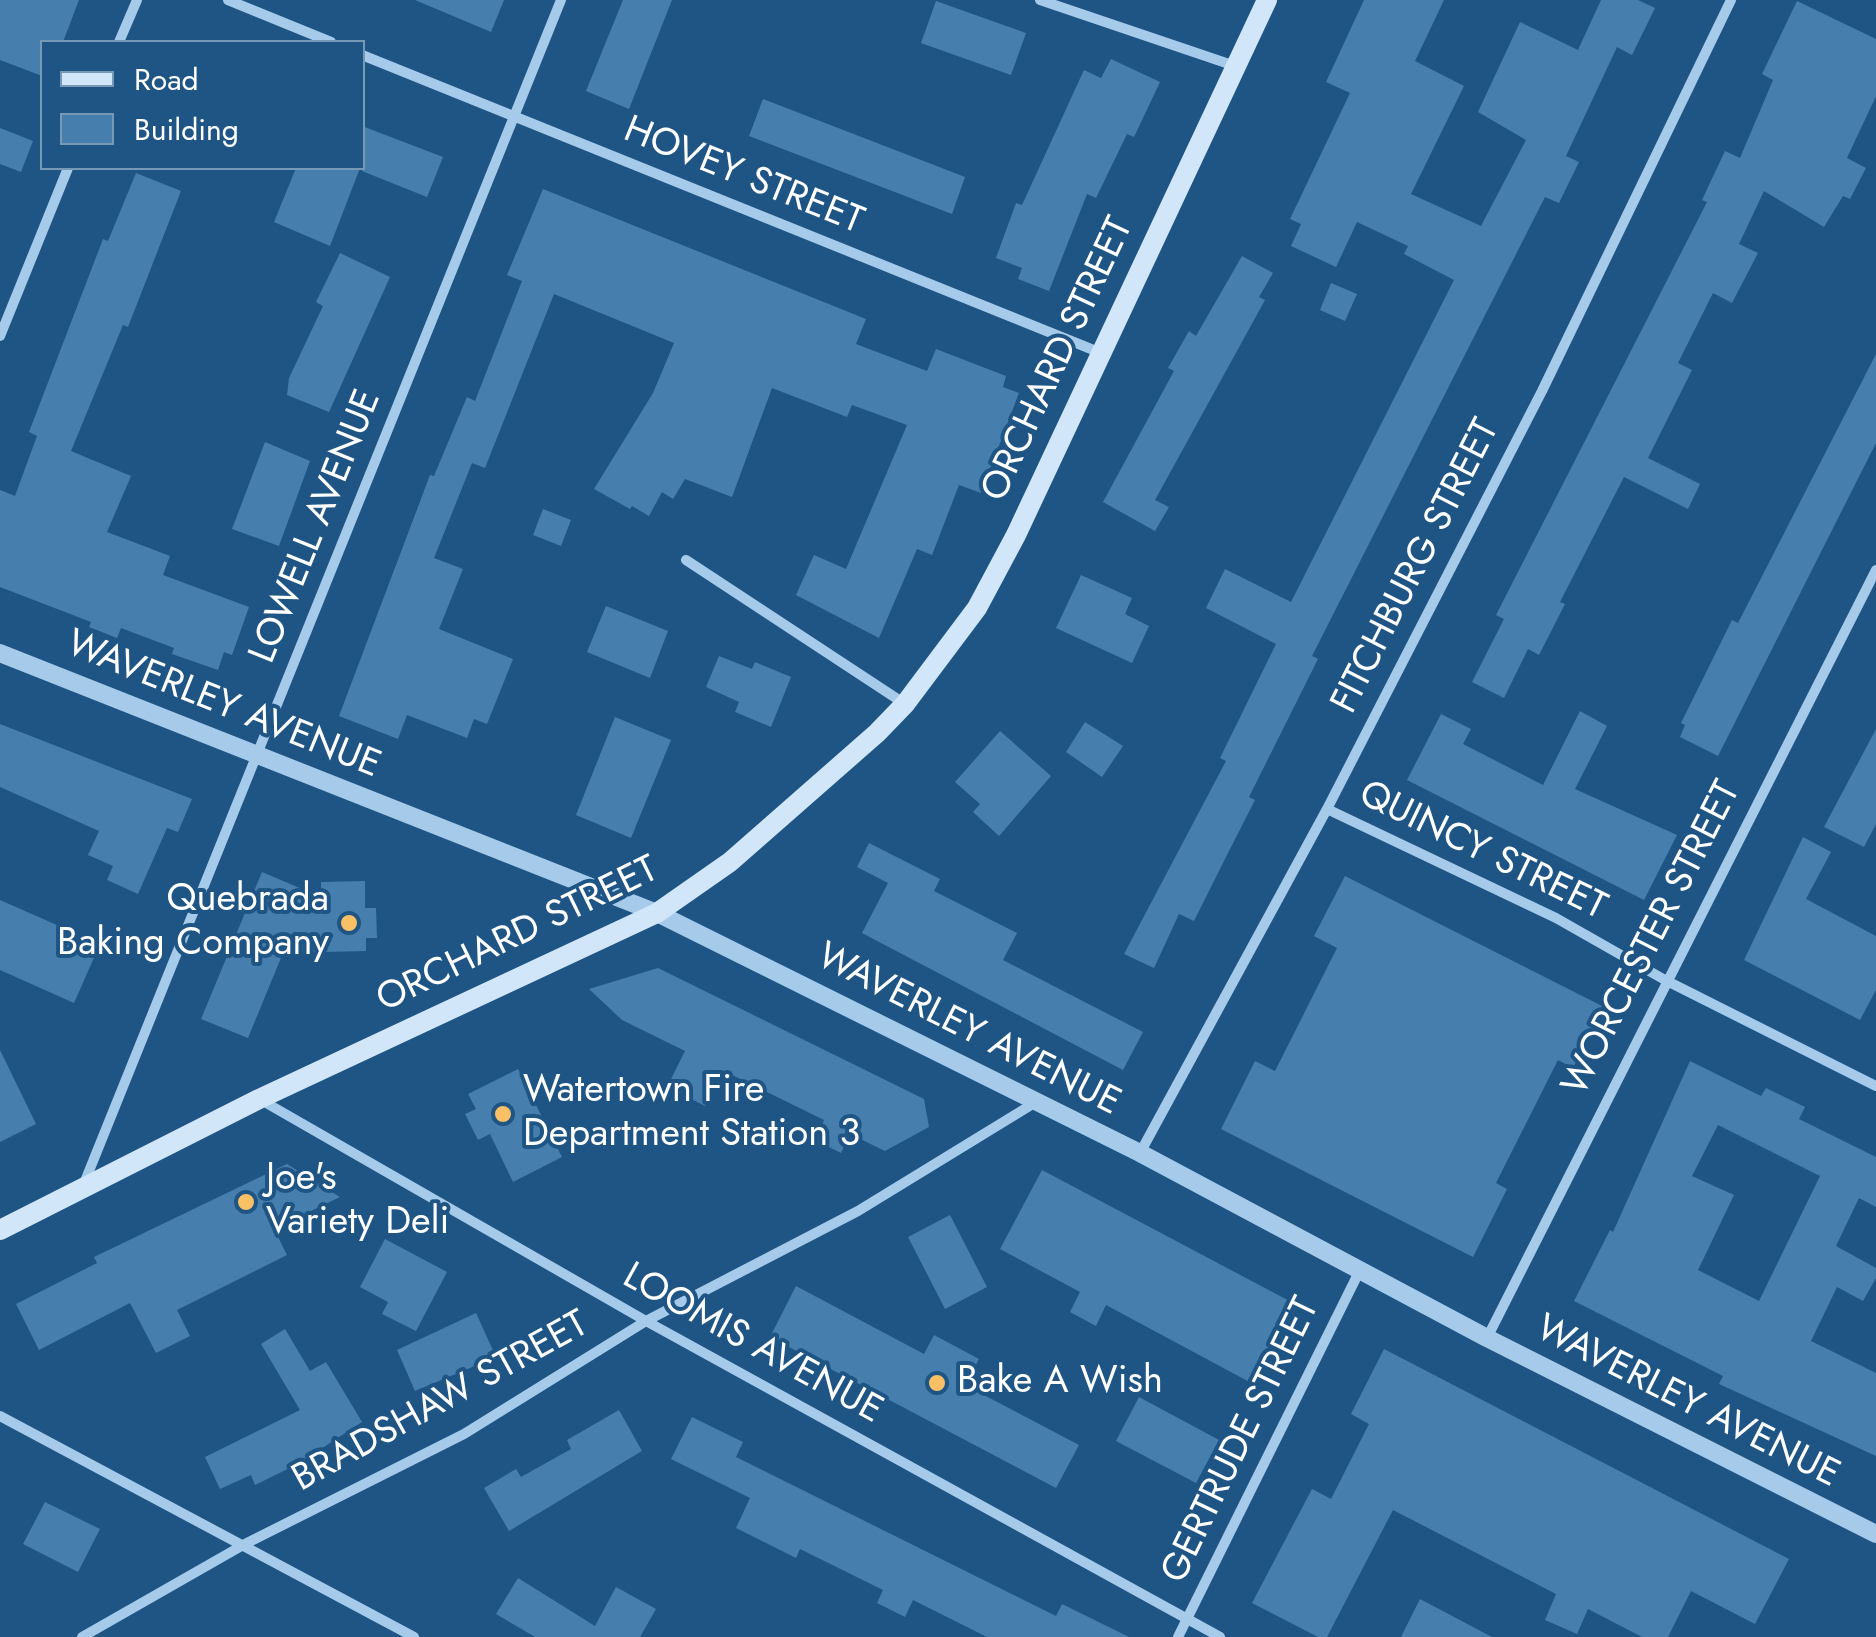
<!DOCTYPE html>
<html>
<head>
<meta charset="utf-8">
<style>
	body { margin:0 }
	#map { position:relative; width:1876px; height:1637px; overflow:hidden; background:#1e5585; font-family:Jost,sans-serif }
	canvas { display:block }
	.legend { position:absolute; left:40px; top:40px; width:325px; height:130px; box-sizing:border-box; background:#1e5585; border:2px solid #7899b6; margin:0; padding:12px 18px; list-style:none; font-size:30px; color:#fff }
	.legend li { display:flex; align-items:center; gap:20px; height:50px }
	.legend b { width:50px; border:2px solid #7899b6 }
</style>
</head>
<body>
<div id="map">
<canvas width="1876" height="1637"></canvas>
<ul class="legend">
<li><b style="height:12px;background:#d1e6f8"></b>Road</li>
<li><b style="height:28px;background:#467fad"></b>Building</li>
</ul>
</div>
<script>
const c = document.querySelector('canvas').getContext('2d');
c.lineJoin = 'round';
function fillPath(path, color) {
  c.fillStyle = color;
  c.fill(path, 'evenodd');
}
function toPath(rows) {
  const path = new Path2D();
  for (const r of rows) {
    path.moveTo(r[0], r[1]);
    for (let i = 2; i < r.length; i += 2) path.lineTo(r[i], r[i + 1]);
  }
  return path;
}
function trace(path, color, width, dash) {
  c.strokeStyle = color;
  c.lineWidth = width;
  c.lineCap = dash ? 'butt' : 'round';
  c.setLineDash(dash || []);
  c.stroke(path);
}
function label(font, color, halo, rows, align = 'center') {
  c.font = font + ' Jost,sans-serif';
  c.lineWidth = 8;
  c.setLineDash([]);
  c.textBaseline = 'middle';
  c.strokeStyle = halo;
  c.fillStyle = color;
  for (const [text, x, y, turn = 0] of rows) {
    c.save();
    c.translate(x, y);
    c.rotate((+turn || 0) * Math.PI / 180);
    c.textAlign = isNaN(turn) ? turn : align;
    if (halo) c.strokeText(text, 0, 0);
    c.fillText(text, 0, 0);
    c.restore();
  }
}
const building = toPath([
	[0,0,79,0,63,42,42,42,42,76,0,60],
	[415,0,504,0,491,32],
	[623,0,672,0,629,109,586,91],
	[1364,0,1444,0,1415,61,1464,86,1411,194,1481,226,1526,140,1478,112,1520,22,1578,50,1601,0,1638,0,1655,8,1632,55,1617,47,1566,156,1579,162,1559,203,1545,197,1312,656,1318,659,1249,797,1255,800,1230,849,1194,921,1179,914,1154,968,1124,954,1226,761,1220,758,1276,644,1206,608,1225,569,1291,602,1454,280,1404,254,1408,246,1357,222,1336,267,1291,246,1301,224,1290,219,1350,93,1326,82],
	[936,1,1026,33,1011,75,921,43],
	[1797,1,1876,39,1876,96,1847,158,1866,168,1850,199,1843,196,1824,227,1764,191,1739,244,1758,253,1732,303,1713,293,1678,363,1692,370,1648,458,1700,484,1688,509,1624,477,1560,602,1565,604,1539,655,1528,649,1504,698,1472,682,1504,619,1496,615,1707,202,1702,200,1725,151,1740,158,1773,80,1762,74],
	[1111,59,1160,82,1134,137,1127,134,1096,198,1087,194,1049,291,1018,279,1022,268,996,258,1016,203,1022,205,1084,70,1101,78],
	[763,99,965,177,952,214,749,136],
	[362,126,443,157,427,197,362,171],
	[0,128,33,141,21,172,0,164],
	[296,168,360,168,330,246,274,222],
	[136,173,181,191,128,327,123,325,71,451,131,476,107,532,170,556,163,575,249,607,232,655,224,652,218,670,172,654,174,648,121,628,117,638,89,627,91,622,0,587,0,490,15,496,37,436,29,432,103,239,108,241],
	[543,189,866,319,856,344,927,371,936,349,1006,376,1003,387,1019,393,981,493,959,485,932,555,917,549,879,638,796,595,814,555,846,569,907,425,852,405,847,417,772,388,732,497,685,479,673,499,662,492,649,516,632,506,630,509,594,489,653,393,674,343,554,294,485,468,472,463,434,558,463,569,439,629,513,659,487,724,474,719,467,738,407,715,398,739,339,716,430,475,434,476,467,397,475,401,522,281,507,275],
	[340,253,390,277,329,412,287,395,289,378,323,306,316,302],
	[1242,256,1273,273,1259,297,1265,300,1155,500,1169,507,1155,531,1103,502,1174,371,1168,368,1189,331,1196,336],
	[1331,283,1357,294,1345,321,1320,310],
	[1876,354,1876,443,1718,756,1680,737,1685,725,1681,723,1732,620,1738,623],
	[265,442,310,461,279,546,232,529],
	[543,509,571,520,561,546,533,535],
	[1081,575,1132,598,1125,614,1149,626,1132,663,1056,628],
	[606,606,668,631,650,678,587,652],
	[719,656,752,669,755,662,791,677,771,727,735,712,739,702,706,687],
	[1580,711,1607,726,1575,789,1677,835,1644,900,1407,780,1441,714,1471,729,1463,744,1543,785],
	[615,717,671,740,631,838,576,815],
	[1085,722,1123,746,1102,777,1066,752],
	[0,724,192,799,178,832,167,828,138,894,107,880,113,866,88,855,99,831,0,787],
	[1876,729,1876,824,1864,847,1824,827],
	[1000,731,1051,776,999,836,973,812,980,804,955,782],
	[1803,837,1831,852,1806,899,1876,936,1876,990,1860,1020,1744,960],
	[869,843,940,879,934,891,1017,933,1003,960,1143,1032,1123,1070,862,933,888,883,857,867],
	[262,872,321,897,321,882,365,881,365,908,376,908,377,938,366,938,366,951,283,953,248,1038,201,1019],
	[1345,876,1604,1007,1573,1068,1558,1060,1496,1183,1507,1189,1473,1257,1221,1129,1255,1061,1275,1071,1337,948,1314,936],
	[0,900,100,944,74,1003,0,970],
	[658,968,924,1099,929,1127,885,1151,850,1134,841,1153,815,1140,824,1120,722,1070,705,1106,667,1087,685,1051,622,1020,589,989],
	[0,1050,36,1124,0,1142],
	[1690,1061,1761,1096,1766,1088,1805,1107,1799,1119,1876,1157,1876,1207,1859,1198,1836,1246,1876,1268,1876,1278,1863,1301,1837,1287,1811,1341,1876,1373,1876,1456,1719,1384,1723,1376,1574,1301,1610,1230,1613,1232],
	[1718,1125,1820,1176,1759,1301,1698,1270,1734,1195,1692,1176],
	[518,1069,562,1157,513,1182,490,1134,478,1140,465,1114,476,1109,468,1094],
	[287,1164,340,1197,274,1229,287,1255,177,1310,190,1336,156,1353,130,1303,39,1350,16,1304,97,1263,94,1257],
	[1042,1170,1297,1305,1255,1385,1106,1305,1096,1326,1070,1312,1080,1292,1000,1249],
	[950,1215,987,1287,945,1309,908,1237],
	[385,1239,447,1272,416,1331,382,1314,388,1302,360,1287],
	[796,1286,924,1354,934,1335,979,1359,965,1385,1079,1445,1056,1488,770,1337],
	[476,1313,496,1357,415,1391,397,1350],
	[285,1329,310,1371,326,1362,362,1422,298,1464,255,1485,251,1475,220,1489,205,1457,300,1410,261,1344],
	[1384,1349,1789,1559,1755,1624,1691,1591,1668,1637,1642,1637,1588,1609,1577,1634,1545,1620,1556,1594,1393,1510,1327,1637,1318,1637,1252,1603,1312,1489,1331,1499,1369,1424,1351,1414],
	[1139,1397,1219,1440,1196,1483,1116,1441],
	[619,1410,642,1451,509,1531,484,1488,516,1469,521,1477,571,1449,567,1440],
	[692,1417,743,1442,736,1457,1056,1616,1062,1604,1129,1637,987,1637,913,1600,905,1617,877,1603,883,1590,800,1549,796,1558,736,1528,750,1498,671,1459],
	[45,1502,100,1529,78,1572,23,1544],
	[518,1578,595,1626,616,1587,656,1609,640,1637,535,1637,496,1614],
	[1420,1599,1492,1637,1401,1637]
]);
const minor = toPath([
	[228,0,331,42],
	[1040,0,1235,66],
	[119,42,137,0],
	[362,55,1101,353],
	[0,336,68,168],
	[686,560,905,704],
	[1327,809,1556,918,1665,980,1876,1086],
	[261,1100,646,1321,1220,1637],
	[1140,1153,1327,809,1542,391,1731,0],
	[83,1186,561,0],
	[1487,1338,1876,570],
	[0,1416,414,1637],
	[82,1637,245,1544,464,1434,646,1321,858,1211,1036,1102],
	[1178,1637,1360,1270]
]);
const tertiary = toPath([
	[0,653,657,913,1140,1153,1487,1338,1876,1534]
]);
const secondary = toPath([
	[0,1230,259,1099,657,913,730,862,877,733,905,704,977,608,1016,535,1267,0]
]);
const markers = [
	[349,923,10,"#f9c065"],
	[503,1114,10,"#f9c065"],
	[246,1202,10,"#f9c065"],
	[937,1383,10,"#f9c065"]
];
const streetNames = [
	["HOVEY STREET",743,177,22],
	["ORCHARD STREET",1059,360,-65],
	["LOWELL AVENUE",317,527,-68],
	["FITCHBURG STREET",1417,567,-63],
	["WAVERLEY AVENUE",223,706,22],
	["QUINCY STREET",1482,852,26],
	["ORCHARD STREET",518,936,-26],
	["WORCESTER STREET",1653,939,-63],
	["WAVERLEY AVENUE",968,1031,27],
	["LOOMIS AVENUE",752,1345,29],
	["BRADSHAW STREET",441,1403,-29],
	["WAVERLEY AVENUE",1687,1403,27],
	["GERTRUDE STREET",1242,1441,-64]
];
const poiNames = [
	["Quebrada",329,901,"right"],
	["Baking Company",329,945,"right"],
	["Watertown Fire",523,1092],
	["Department Station 3",523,1136],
	["Joe's",266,1180],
	["Variety Deli",266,1224],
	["Bake A Wish",957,1383]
];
fillPath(building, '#467fad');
trace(minor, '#a6cbea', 10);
trace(tertiary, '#a6cbea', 18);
trace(secondary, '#d1e6f8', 20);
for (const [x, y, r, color] of markers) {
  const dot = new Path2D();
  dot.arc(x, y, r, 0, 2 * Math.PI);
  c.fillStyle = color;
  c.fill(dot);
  trace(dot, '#1e5585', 4);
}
label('38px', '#fff', '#1e5585', streetNames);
label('38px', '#fff', '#1e5585', poiNames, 'left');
</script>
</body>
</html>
